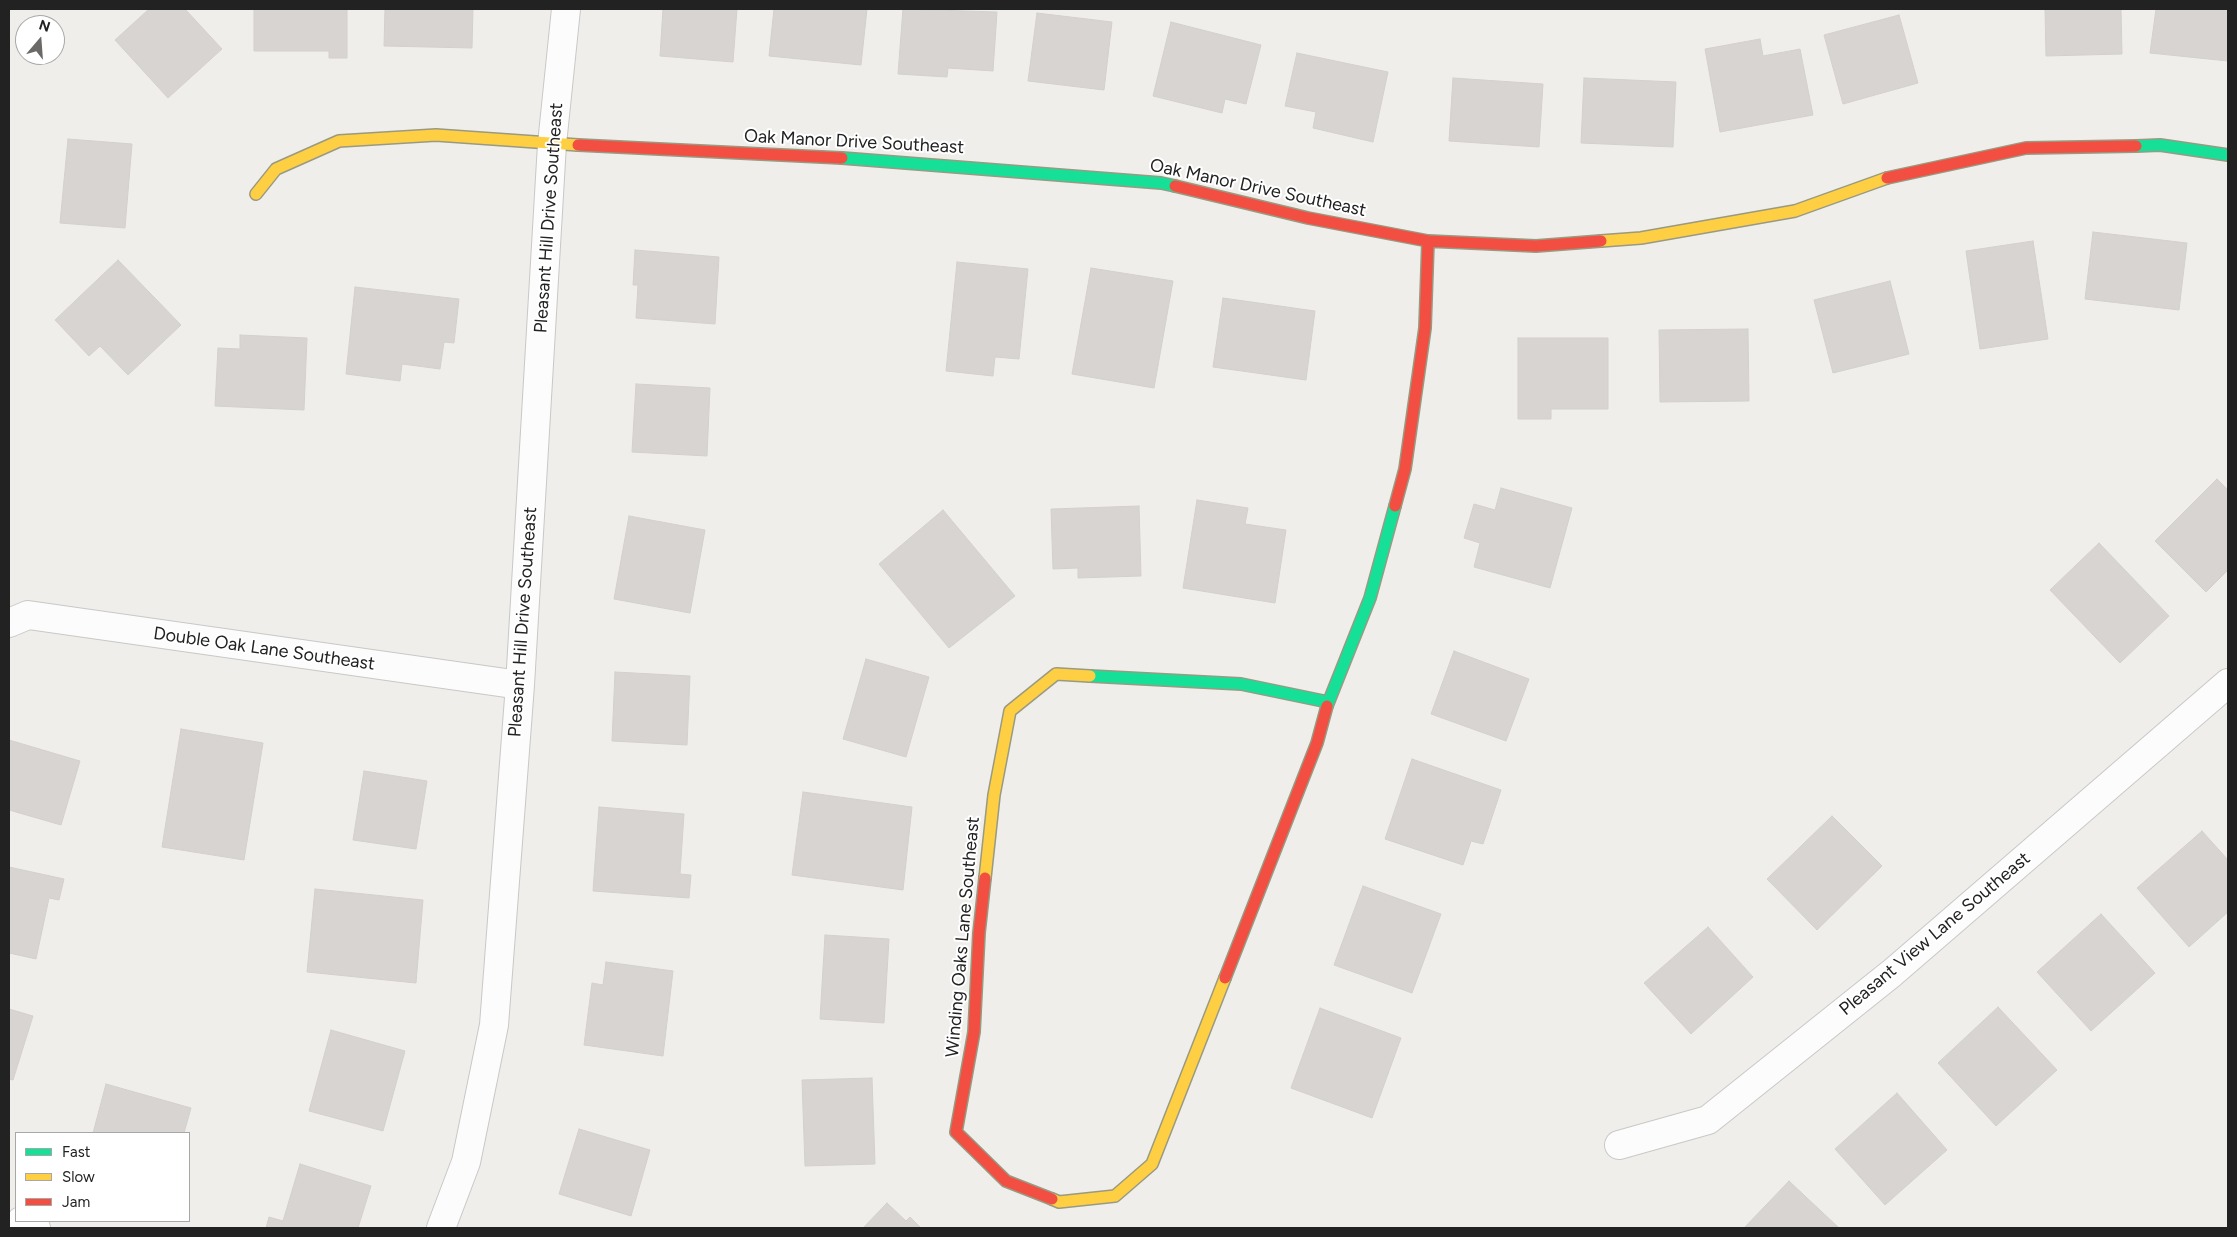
<!DOCTYPE html>
<html>
<head>
<meta charset="utf-8">
<style>
	body { margin:0 }
	#map { position:relative; width:2237px; height:1237px; overflow:hidden; background:#f0eeeb; font-family:Figtree,sans-serif }
	canvas { display:block }
	.frame { position:absolute; inset:0; border:10px solid #222; pointer-events:none }
	.legend { position:absolute; left:15px; top:1132px; width:175px; height:90px; box-sizing:border-box; background:#fff; border:1px solid #a7a7a7; margin:0; padding:6px 9px; list-style:none; font-size:15px; color:#222 }
	.legend li { display:flex; align-items:center; gap:10px; height:25px }
	.legend b { width:25px; border:1px solid #a7a7a7 }
	.north { position:absolute; left:15px; top:15px; width:50px; height:50px; box-sizing:border-box; background:#fff; border:1px solid #a7a7a7; border-radius:50%; rotate:18deg; font-size:14px; font-weight:700; line-height:20px; text-align:center; color:#222 }
	.north::after { content:''; display:block; margin:auto; width:18px; height:22px; background:#6a6968; clip-path:polygon(50% 0,100% 100%,50% 72%,0 100%) }
</style>
</head>
<body>
<div id="map">
<canvas width="2237" height="1237"></canvas>
<div class="frame"></div>
<ul class="legend">
<li><b style="height:6px;background:#16e098"></b>Fast</li>
<li><b style="height:6px;background:#ffcf43"></b>Slow</li>
<li><b style="height:6px;background:#f24e42"></b>Jam</li>
</ul>
<div class="north">N</div>
</div>
<script>
const c = document.querySelector('canvas').getContext('2d');
c.lineJoin = 'round';
function fillPath(path, color) {
  c.fillStyle = color;
  c.fill(path, 'evenodd');
}
function toPath(rows) {
  const path = new Path2D();
  for (const r of rows) {
    path.moveTo(r[0], r[1]);
    for (let i = 2; i < r.length; i += 2) path.lineTo(r[i], r[i + 1]);
  }
  return path;
}
function trace(path, color, width, dash) {
  c.strokeStyle = color;
  c.lineWidth = width;
  c.lineCap = dash ? 'butt' : 'round';
  c.setLineDash(dash || []);
  c.stroke(path);
}
function label(font, color, halo, rows, align = 'center') {
  c.font = font + ' Figtree,sans-serif';
  c.lineWidth = 4;
  c.setLineDash([]);
  c.textBaseline = 'middle';
  c.strokeStyle = halo;
  c.fillStyle = color;
  for (const [text, x, y, turn = 0] of rows) {
    c.save();
    c.translate(x, y);
    c.rotate((+turn || 0) * Math.PI / 180);
    c.textAlign = isNaN(turn) ? turn : align;
    if (halo) c.strokeText(text, 0, 0);
    c.fillText(text, 0, 0);
    c.restore();
  }
}
const building = toPath([
	[149,9,185,9,222,49,168,98,115,40,149,9],
	[254,9,347,9,347,58,329,58,329,51,254,51,254,9],
	[385,9,473,9,472,48,384,46,385,9],
	[663,9,737,9,733,62,660,56,663,9],
	[774,9,867,9,861,65,769,56,774,9],
	[903,9,997,12,993,71,948,68,947,77,898,74,903,9],
	[2045,9,2121,9,2122,54,2046,56,2045,9],
	[2156,9,2228,9,2228,61,2150,53,2156,9],
	[1037,13,1112,22,1104,90,1028,81,1037,13],
	[1899,15,1918,83,1843,104,1824,35,1899,15],
	[1171,22,1261,45,1246,104,1225,99,1222,113,1153,96,1171,22],
	[1760,39,1763,56,1800,49,1813,115,1720,132,1705,49,1760,39],
	[1297,53,1388,72,1373,142,1313,128,1316,112,1285,106,1297,53],
	[1453,78,1543,84,1539,147,1449,141,1453,78],
	[1584,78,1676,82,1673,147,1581,143,1584,78],
	[68,139,132,144,125,228,60,223,68,139],
	[2093,232,2187,243,2179,310,2085,299,2093,232],
	[2033,241,2048,339,1980,349,1966,251,2033,241],
	[635,250,719,257,715,324,636,318,638,285,633,285,635,250],
	[118,260,181,325,128,375,100,346,89,356,55,320,118,260],
	[957,262,1028,269,1019,359,995,357,993,376,946,371,957,262],
	[1091,268,1173,281,1154,388,1072,374,1091,268],
	[1890,281,1909,354,1833,373,1814,300,1890,281],
	[355,287,459,299,454,343,444,342,440,369,402,364,400,381,346,374,355,287],
	[1223,298,1315,311,1306,380,1213,367,1223,298],
	[1748,329,1749,401,1660,402,1659,330,1748,329],
	[240,335,307,338,304,410,215,406,218,348,240,349,240,335],
	[1518,338,1608,338,1608,409,1551,409,1551,419,1518,419,1518,338],
	[636,384,710,388,707,456,632,452,636,384],
	[2217,479,2228,490,2228,570,2206,592,2155,541,2217,479],
	[1501,488,1572,508,1550,588,1474,567,1480,543,1464,538,1474,504,1495,510,1501,488],
	[1197,500,1248,508,1245,524,1286,530,1275,603,1183,588,1197,500],
	[1139,506,1141,576,1078,578,1078,568,1053,569,1051,509,1139,506],
	[943,510,1015,596,949,648,879,564,943,510],
	[629,516,705,530,690,613,614,599,629,516],
	[2099,543,2169,616,2120,663,2050,590,2099,543],
	[1454,651,1529,679,1506,741,1431,714,1454,651],
	[866,659,929,677,906,757,843,739,866,659],
	[615,672,690,676,687,745,612,741,615,672],
	[181,729,263,743,244,860,162,847,181,729],
	[9,740,80,761,61,825,9,810,9,740],
	[1412,759,1501,790,1483,844,1471,841,1463,865,1385,839,1412,759],
	[364,771,427,781,416,849,353,840,364,771],
	[803,792,912,807,903,890,792,875,803,792],
	[599,807,684,814,680,874,691,875,689,898,593,891,599,807],
	[1832,816,1882,866,1817,930,1767,879,1832,816],
	[2202,831,2228,860,2228,912,2189,947,2137,888,2202,831],
	[9,867,64,879,59,900,49,898,36,959,9,953,9,867],
	[1363,886,1441,914,1412,993,1334,965,1363,886],
	[315,889,423,900,416,983,307,972,315,889],
	[2101,914,2155,973,2091,1031,2037,972,2101,914],
	[1708,927,1753,977,1691,1034,1644,983,1708,927],
	[825,935,889,939,884,1023,820,1019,825,935],
	[606,962,673,971,663,1056,584,1045,592,983,603,985,606,962],
	[1998,1007,2057,1070,1996,1126,1938,1063,1998,1007],
	[1320,1008,1401,1038,1372,1118,1291,1088,1320,1008],
	[9,1009,33,1016,13,1080,9,1079,9,1009],
	[331,1030,405,1051,383,1131,309,1111,331,1030],
	[872,1078,875,1164,805,1166,802,1080,872,1078],
	[106,1084,191,1108,184,1133,93,1133,106,1084],
	[1897,1093,1947,1150,1885,1205,1835,1149,1897,1093],
	[579,1129,650,1150,631,1216,559,1194,579,1129],
	[300,1164,371,1186,358,1228,266,1228,269,1217,283,1221,300,1164],
	[1789,1181,1838,1227,1836,1228,1744,1228,1789,1181],
	[887,1203,906,1221,910,1217,921,1228,863,1228,887,1203]
]);
const street = toPath([
	[9,623,28,615,520,685],
	[1619,1145,1708,1120,1892,973,2228,683],
	[21,1221,36,1228],
	[441,1228,466,1162,494,1025,520,685,552,144,566,9]
]);
const fast = toPath([
	[2136,146,2160,145,2228,155],
	[842,158,1161,183,1175,186],
	[1090,676,1241,684,1328,702],
	[1327,706,1370,598,1395,506]
]);
const slow = toPath([
	[256,194,276,169,339,141,436,135,578,145],
	[1601,241,1641,238,1795,211,1887,178],
	[985,878,994,795,1010,711,1056,674,1090,676],
	[1052,1199,1059,1202,1115,1196,1152,1164,1225,978]
]);
const jam = toPath([
	[578,145,842,158],
	[1887,178,2026,148,2136,146],
	[1175,186,1308,218,1428,241,1536,246,1601,241],
	[1395,506,1405,469,1425,328,1428,241],
	[985,878,979,933,974,1032,956,1132,1006,1181,1052,1199],
	[1225,978,1317,743,1327,706]
]);
const streetNames = [
	["Oak Manor Drive Southeast",854,142,3],
	["Oak Manor Drive Southeast",1258,188,12],
	["Pleasant Hill Drive Southeast",549,218,-86],
	["Pleasant Hill Drive Southeast",523,622,-86],
	["Double Oak Lane Southeast",264,649,8],
	["Pleasant View Lane Southeast",1935,934,-40],
	["Winding Oaks Lane Southeast",963,937,-85]
];
fillPath(building, '#d7d4d2');
trace(building, '#d3d0cc', 1);
trace(street, '#c9c8c7', 30);
trace(fast, '#999a82', 14);
trace(slow, '#999a82', 14);
trace(jam, '#999a82', 14);
trace(street, '#fdfcfc', 28);
trace(fast, '#16e098', 11);
trace(slow, '#ffcf43', 11);
trace(jam, '#f24e42', 11);
label('18px', '#222', '#fff', streetNames);
</script>
</body>
</html>
